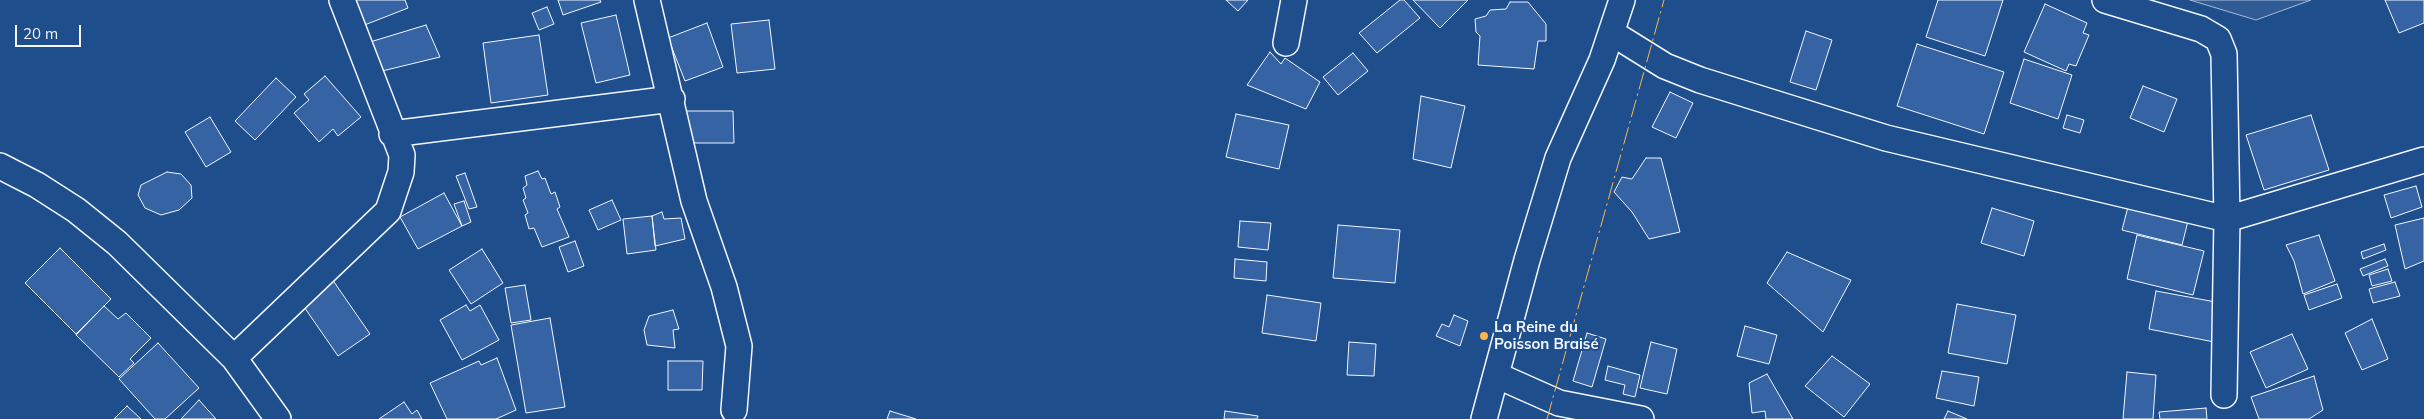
<!DOCTYPE html>
<html>
<head>
<meta charset="utf-8">
<style>
	body { margin:0 }
	#map { position:relative; width:2424px; height:419px; overflow:hidden; background:#1f4e8c; font-family:Mulish,sans-serif }
	canvas { display:block }
	.scale { position:absolute; left:15px; top:25px; width:66px; height:22px; box-sizing:border-box; border:2px solid #f2f6ff; border-top:0; padding-left:6px; font-size:15px; line-height:18px; white-space:nowrap; color:#f2f6ff; -webkit-text-stroke:4px #1f4e8c; paint-order:stroke }
</style>
</head>
<body>
<div id="map">
<canvas width="2424" height="419"></canvas>
<div class="scale">20 m</div>
</div>
<script>
const c = document.querySelector('canvas').getContext('2d');
c.lineJoin = 'round';
function fillPath(path, color) {
  c.fillStyle = color;
  c.fill(path, 'evenodd');
}
function toPath(rows) {
  const path = new Path2D();
  for (const r of rows) {
    path.moveTo(r[0], r[1]);
    for (let i = 2; i < r.length; i += 2) path.lineTo(r[i], r[i + 1]);
  }
  return path;
}
function trace(path, color, width, dash) {
  c.strokeStyle = color;
  c.lineWidth = width;
  c.lineCap = dash ? 'butt' : 'round';
  c.setLineDash(dash || []);
  c.stroke(path);
}
function label(font, color, halo, rows, align = 'center') {
  c.font = font + ' Mulish,sans-serif';
  c.lineWidth = 4;
  c.setLineDash([]);
  c.textBaseline = 'middle';
  c.strokeStyle = halo;
  c.fillStyle = color;
  for (const [text, x, y, turn = 0] of rows) {
    c.save();
    c.translate(x, y);
    c.rotate((+turn || 0) * Math.PI / 180);
    c.textAlign = isNaN(turn) ? turn : align;
    if (halo) c.strokeText(text, 0, 0);
    c.fillText(text, 0, 0);
    c.restore();
  }
}
const built = toPath([
	[2190,0,2311,0,2256,20,2190,0]
]);
const building = toPath([
	[352,0,405,0,408,8,362,26,352,0],
	[558,0,600,0,601,2,563,15,558,0],
	[1226,0,1248,0,1238,11,1226,0],
	[1400,0,1404,0,1420,18,1377,53,1359,33,1400,0],
	[1413,0,1468,0,1440,28,1413,0],
	[1938,0,2003,0,1985,56,1926,37,1938,0],
	[2385,0,2424,0,2424,23,2399,33,2385,0],
	[1510,2,1528,2,1546,24,1546,41,1538,41,1534,69,1478,65,1480,36,1476,32,1475,19,1486,16,1490,10,1506,9,1510,2],
	[2045,4,2087,23,2083,33,2089,35,2076,66,2069,64,2066,71,2024,52,2045,4],
	[547,7,554,24,539,30,532,13,547,7],
	[616,15,630,75,596,83,581,23,616,15],
	[769,20,775,69,737,73,731,24,769,20],
	[707,23,723,67,685,81,668,38,707,23],
	[426,25,440,57,382,71,370,42,426,25],
	[1806,31,1832,40,1816,90,1790,82,1806,31],
	[539,35,548,95,491,103,483,43,539,35],
	[1917,44,2004,72,1984,134,1897,106,1917,44],
	[1270,52,1281,64,1285,58,1320,82,1306,109,1247,85,1270,52],
	[1353,53,1368,71,1338,95,1323,77,1353,53],
	[2024,59,2072,75,2058,119,2010,103,2024,59],
	[325,76,361,117,338,136,333,129,319,142,294,113,309,100,304,94,325,76],
	[276,78,296,97,255,140,235,121,276,78],
	[2143,86,2177,99,2164,132,2130,118,2143,86],
	[1670,92,1693,103,1676,138,1652,127,1670,92],
	[1421,96,1465,106,1451,168,1413,159,1421,96],
	[685,111,733,111,734,143,685,143,685,111],
	[1236,114,1289,125,1279,169,1226,157,1236,114],
	[2067,115,2084,120,2080,133,2063,128,2067,115],
	[2311,115,2329,170,2264,190,2246,135,2311,115],
	[210,117,231,152,206,167,185,132,210,117],
	[1646,158,1661,158,1680,232,1649,239,1632,212,1614,192,1622,177,1632,179,1646,158],
	[538,171,542,179,545,178,551,194,555,192,560,207,557,209,569,237,542,247,534,228,529,229,525,215,528,213,523,200,526,198,523,188,527,185,525,176,538,171],
	[167,172,181,174,191,185,192,198,179,210,161,215,145,208,138,195,141,185,167,172],
	[465,173,477,207,469,209,456,176,465,173],
	[2416,186,2422,207,2391,218,2384,195,2416,186],
	[444,193,462,226,418,249,400,217,444,193],
	[612,200,621,220,598,230,589,210,612,200],
	[464,201,471,222,462,226,454,204,464,201],
	[2129,203,2189,217,2182,245,2122,230,2129,203],
	[1992,208,2034,221,2024,256,1981,243,1992,208],
	[662,212,664,219,681,218,685,239,655,246,652,216,662,212],
	[652,216,656,250,627,254,623,219,652,216],
	[2424,218,2424,261,2405,269,2395,225,2424,218],
	[1240,221,1271,223,1268,250,1238,247,1240,221],
	[1338,225,1400,230,1395,283,1333,278,1338,225],
	[2137,235,2204,251,2193,295,2127,279,2137,235],
	[2319,235,2335,281,2303,294,2294,261,2286,245,2319,235],
	[575,241,584,266,568,272,559,247,575,241],
	[2384,244,2386,250,2363,259,2361,252,2384,244],
	[60,248,111,299,76,334,25,283,60,248],
	[482,249,503,283,471,304,449,270,482,249],
	[1787,252,1851,280,1823,332,1767,283,1787,252],
	[1235,259,1267,262,1266,281,1234,278,1235,259],
	[2385,259,2388,266,2363,276,2360,269,2385,259],
	[2388,269,2392,281,2372,286,2369,275,2388,269],
	[332,279,370,334,338,356,300,301,332,279],
	[2395,282,2400,296,2373,303,2369,289,2395,282],
	[2337,284,2342,298,2309,310,2304,295,2337,284],
	[525,285,531,320,511,323,505,288,525,285],
	[2156,291,2221,303,2214,342,2149,329,2156,291],
	[1267,295,1321,303,1316,341,1262,333,1267,295],
	[1957,304,2016,315,2007,364,1948,353,1957,304],
	[466,305,470,311,480,305,499,340,462,360,440,320,466,305],
	[104,306,118,319,126,313,151,338,130,359,134,363,119,377,76,335,104,306],
	[673,310,679,329,673,330,675,348,647,345,644,330,649,316,673,310],
	[1454,315,1468,321,1460,346,1436,336,1442,324,1449,327,1454,315],
	[550,318,565,407,526,413,511,325,550,318],
	[2372,319,2388,359,2362,370,2345,333,2372,319],
	[1745,326,1777,335,1769,364,1737,356,1745,326],
	[1587,333,1606,339,1592,387,1573,381,1587,333],
	[2292,334,2308,369,2266,388,2250,352,2292,334],
	[1349,342,1376,344,1374,376,1347,375,1349,342],
	[1651,342,1677,349,1667,394,1640,388,1651,342],
	[158,343,199,388,165,419,155,419,119,379,158,343],
	[1832,356,1870,384,1844,417,1805,386,1832,356],
	[497,358,516,410,496,419,447,419,430,383,479,361,481,365,497,358],
	[668,361,703,361,702,390,668,390,668,361],
	[1608,366,1640,375,1635,397,1623,394,1625,385,1605,380,1608,366],
	[1942,371,1979,377,1974,406,1936,398,1942,371],
	[2127,372,2156,375,2153,419,2123,419,2127,372],
	[1767,374,1793,419,1766,419,1765,411,1752,413,1749,383,1767,374],
	[2314,376,2323,410,2309,419,2259,419,2251,397,2314,376],
	[199,400,216,419,181,419,199,400],
	[404,402,412,414,417,410,422,419,379,419,404,402],
	[127,406,141,419,114,419,127,406],
	[2206,408,2207,419,2160,419,2159,412,2206,408],
	[890,411,916,419,887,419,890,411],
	[1225,411,1258,416,1257,419,1224,419,1225,411],
	[1948,411,1967,419,1944,419,1948,411]
]);
const minor = toPath([
	[647,0,694,201,724,287,739,346,734,410],
	[2105,0,2201,29,2218,39,2224,54,2227,219,2224,395],
	[1612,33,1665,66,1700,80,1886,138,2227,219,2424,160],
	[1286,43,1294,0],
	[392,134,672,99],
	[0,166,37,185,76,210,117,243,234,358,278,419],
	[234,358,388,211,401,172,402,155,342,0],
	[1496,375,1559,403,1641,419],
	[1484,419,1527,260,1558,158,1602,60,1622,0]
]);
const power = toPath([
	[1547,419,1664,0]
]);
const markers = [
	[1484,336,5,"#ffb74d"]
];
const poiNames = [
	["La Reine du",1494,327],
	["Poisson Braisé",1494,344]
];
fillPath(built, '#305b95');
trace(built, '#a8bbd7', 1);
fillPath(building, '#3563a3');
trace(building, '#f2f6ff', 1);
trace(minor, '#f2f6ff', 28);
trace(minor, '#1f4e8c', 25);
trace(power, '#ffb74d', 1, [18, 4, 2.5, 4]);
for (const [x, y, r, color] of markers) {
  const dot = new Path2D();
  dot.arc(x, y, r, 0, 2 * Math.PI);
  c.fillStyle = color;
  c.fill(dot);
  trace(dot, '#1f4e8c', 2);
}
label('bold 15px', '#f2f6ff', '#1f4e8c', poiNames, 'left');
</script>
</body>
</html>
